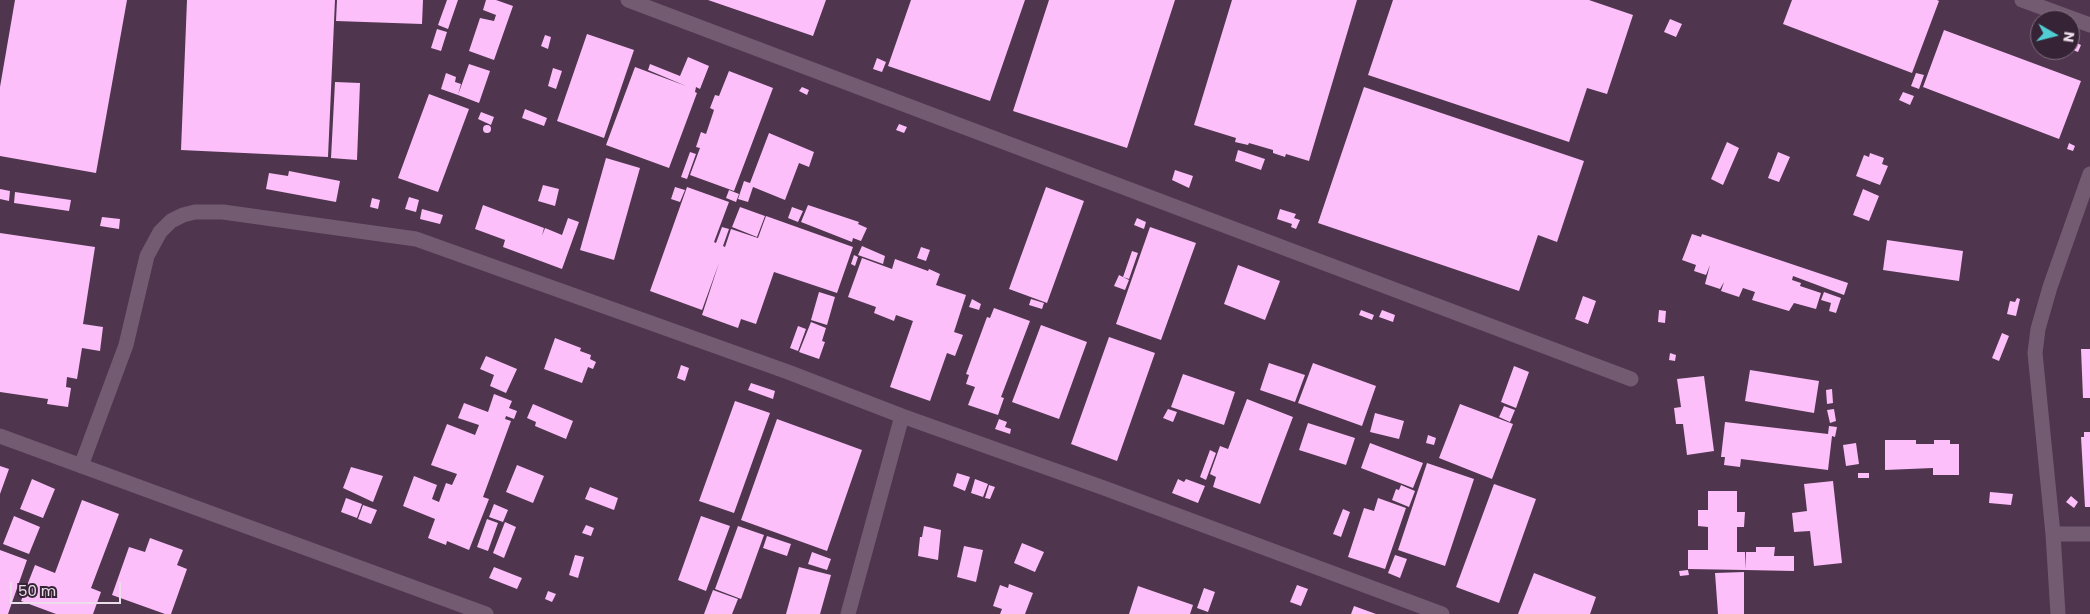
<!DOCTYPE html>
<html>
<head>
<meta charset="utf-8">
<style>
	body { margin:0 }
	#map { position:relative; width:2090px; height:614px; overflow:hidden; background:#412d41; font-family:Poppins,sans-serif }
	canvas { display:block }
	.north { position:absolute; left:2030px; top:10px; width:50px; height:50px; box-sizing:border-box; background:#372336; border:1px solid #7f6e7e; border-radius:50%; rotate:98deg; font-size:14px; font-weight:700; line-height:20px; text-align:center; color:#ebdeea }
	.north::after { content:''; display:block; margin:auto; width:18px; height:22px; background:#51ccd3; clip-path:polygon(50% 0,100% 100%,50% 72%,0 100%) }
	.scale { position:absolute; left:10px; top:582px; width:111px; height:22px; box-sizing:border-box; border:2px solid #ebdeea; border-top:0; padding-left:6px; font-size:15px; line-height:18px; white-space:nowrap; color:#ebdeea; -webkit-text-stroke:4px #372336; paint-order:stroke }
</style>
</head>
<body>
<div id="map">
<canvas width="2090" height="614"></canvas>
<div class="north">N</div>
<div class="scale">50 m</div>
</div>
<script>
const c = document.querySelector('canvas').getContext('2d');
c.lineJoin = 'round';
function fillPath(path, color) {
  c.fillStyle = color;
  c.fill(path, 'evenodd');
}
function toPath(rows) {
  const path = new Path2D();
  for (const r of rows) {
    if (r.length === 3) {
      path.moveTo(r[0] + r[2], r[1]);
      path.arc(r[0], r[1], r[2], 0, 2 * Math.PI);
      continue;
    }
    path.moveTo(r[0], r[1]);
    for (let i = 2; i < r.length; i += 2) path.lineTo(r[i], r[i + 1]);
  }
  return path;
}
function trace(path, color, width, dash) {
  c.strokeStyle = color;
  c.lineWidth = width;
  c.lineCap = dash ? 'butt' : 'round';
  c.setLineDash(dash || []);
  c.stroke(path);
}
const built = toPath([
	[0,0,2090,0,2090,614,0,614],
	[2040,20,2070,20,2070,50,2040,50]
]);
const building = toPath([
	[15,0,127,0,96,173,0,156,0,87],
	[187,0,335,0,328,157,181,150],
	[337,0,423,0,422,24,336,21],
	[447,0,458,0,448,29,438,25],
	[486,0,496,0,513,6,494,60,469,51,480,18,494,21,496,15,483,10],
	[708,0,826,0,813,36],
	[911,0,1025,0,990,101,888,66],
	[1049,0,1175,0,1127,148,1013,111],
	[1232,0,1357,0,1309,161,1286,154,1285,157,1273,153,1273,150,1249,143,1248,145,1235,142,1236,138,1194,125],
	[1393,0,1589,0,1633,15,1607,94,1587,88,1569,142,1368,75],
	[1792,0,1937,0,1939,1,1912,73,1783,24],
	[1670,19,1682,24,1676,37,1664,32],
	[437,29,447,32,441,51,431,48],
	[1944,30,2081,81,2059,139,1923,87],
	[587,34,634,50,604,138,557,121],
	[545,35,551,37,548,49,541,46],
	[2070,40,2081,45,2078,52,2070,49],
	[688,57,709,66,700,89,696,87,695,92,697,93,669,168,606,145,635,67,686,86,648,70,650,64,680,76],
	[877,58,886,62,882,72,873,69],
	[469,64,490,71,479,103,458,95],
	[553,68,562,71,556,89,548,86],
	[729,71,773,88,734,191,690,175,700,148,696,147,701,132,706,134,714,110,710,108,715,95,719,96],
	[446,73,456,77,455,82,461,84,458,95,441,89],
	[1916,73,1924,75,1919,89,1911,86],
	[335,82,360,83,357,160,331,158],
	[802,87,809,90,807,95,799,91],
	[1364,87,1584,161,1557,242,1538,235,1519,291,1318,223],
	[1903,92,1914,96,1910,105,1899,100],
	[429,94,469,109,438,192,398,178],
	[525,109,547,118,544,126,522,118],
	[481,112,494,117,491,125,478,119],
	[899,124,907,127,904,133,896,130],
	[487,129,4],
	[769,133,814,152,809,167,799,163,785,200,753,187,748,202,738,199,744,181,750,183],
	[1727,142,1739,148,1723,185,1711,179],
	[2069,143,2075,146,2073,151,2067,149],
	[1238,150,1265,159,1261,170,1235,161],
	[690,152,696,154,687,179,681,177],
	[1778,152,1790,157,1779,182,1768,178],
	[1870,153,1884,158,1882,164,1888,166,1880,185,1856,176,1864,155,1869,157],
	[606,158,640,168,614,260,580,250],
	[1175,170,1193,176,1189,188,1172,180],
	[289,171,340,181,336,202,266,189,269,173,288,176],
	[543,185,559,189,555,206,538,201],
	[675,187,685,190,680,202,671,199],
	[687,187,729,202,714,242,716,243,722,227,729,229,723,246,725,247,731,229,758,238,766,216,853,247,837,293,774,272,756,324,741,319,738,328,702,315,719,263,702,310,650,291],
	[1046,187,1084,201,1047,303,1009,289],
	[0,189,10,191,9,201,0,199],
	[1863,189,1879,196,1869,221,1853,215],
	[729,190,739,194,736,202,726,198],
	[15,192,71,200,69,211,14,203],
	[409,197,419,200,416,212,405,209],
	[372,198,380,200,378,209,370,207],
	[483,205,544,228,542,236,545,228,562,235,568,218,579,222,562,269,503,247,505,240,475,229],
	[808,205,859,222,858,224,867,228,861,241,853,238,852,242,801,222],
	[740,207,765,216,757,237,732,227],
	[792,207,803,211,798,222,788,218],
	[422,209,443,215,440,224,420,219],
	[1280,209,1296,214,1294,218,1300,220,1296,229,1291,227,1292,224,1277,219],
	[102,217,120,219,119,229,100,226],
	[1137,218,1146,222,1144,229,1134,225],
	[1150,227,1196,243,1161,340,1116,324],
	[0,233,95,247,83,324,103,327,100,351,82,348,77,379,67,377,66,387,71,388,68,407,47,404,48,399,0,392],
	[1692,234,1701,237,1702,234,1848,283,1844,295,1793,276,1792,280,1801,283,1800,286,1821,293,1816,309,1794,303,1789,311,1752,300,1755,292,1743,288,1739,297,1721,291,1724,282,1720,289,1705,284,1710,265,1706,275,1694,271,1696,265,1682,260],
	[1887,240,1963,251,1959,281,1883,270],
	[862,246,885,256,883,264,858,255],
	[921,247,930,250,926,261,917,258],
	[1132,251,1138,253,1129,279,1123,277],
	[854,255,858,257,855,266,851,264],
	[862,258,892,269,895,259,928,271,929,269,940,274,936,285,966,295,954,332,963,335,955,356,947,353,930,401,890,387,913,321,896,315,894,321,874,313,876,307,848,297],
	[1238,265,1280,281,1265,320,1224,304],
	[1119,275,1129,280,1125,290,1114,286],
	[819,292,835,297,827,325,811,320],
	[1824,292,1841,298,1836,313,1829,311,1831,303,1821,300],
	[1583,296,1596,301,1588,324,1575,319],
	[2017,298,2020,299,2016,316,2007,314,2010,301,2015,302],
	[972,299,981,304,979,310,969,307],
	[1031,299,1044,303,1042,309,1029,305],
	[994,308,1030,321,1001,397,1004,398,998,415,968,405,975,387,966,384,969,375,966,374,987,317,990,318],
	[1361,310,1374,315,1372,320,1359,315],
	[1382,310,1395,315,1393,322,1379,317],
	[1659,310,1666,311,1665,323,1658,322],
	[811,322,826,328,822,341,825,342,819,359,799,352],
	[1041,325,1087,342,1059,419,1012,402],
	[798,326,806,329,798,351,790,348],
	[2002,333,2009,336,1999,361,1992,358],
	[1109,337,1155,353,1117,461,1071,444],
	[555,338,581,348,580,351,591,355,590,359,596,362,593,369,588,367,582,383,544,369],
	[2081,349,2090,349,2090,398,2083,398],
	[1670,353,1676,355,1675,361,1669,360],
	[486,356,517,369,506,393,490,386,494,375,480,369],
	[1269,363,1305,375,1295,402,1260,390],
	[1313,363,1376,386,1362,426,1298,403],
	[681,365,689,368,685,381,677,378],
	[1514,366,1529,372,1516,408,1501,402],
	[1750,370,1819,381,1814,413,1745,401],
	[1183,374,1235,392,1224,425,1171,407],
	[1704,376,1714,451,1687,455,1683,424,1676,424,1674,408,1681,407,1677,379],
	[751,383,775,391,773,399,748,390],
	[1832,389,1833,403,1827,404,1826,390],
	[494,394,512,401,509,408,517,411,514,419,506,416,505,419,511,421,483,497,489,499,469,550,447,541,446,545,428,538,435,519,403,506,414,476,437,485,432,499,439,502,446,483,452,485,457,474,431,465,447,424,475,435,479,425,458,418,464,403,488,412],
	[1247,399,1293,417,1260,504,1213,487,1216,477,1210,474,1220,446,1228,449],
	[735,401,770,413,734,513,699,501],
	[533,404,573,421,566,439,535,426,536,422,527,418],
	[1460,404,1513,424,1492,479,1439,458],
	[1504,406,1515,410,1510,422,1499,417],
	[1168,409,1177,412,1173,422,1163,418],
	[1834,409,1836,421,1830,423,1827,410],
	[1375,413,1404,421,1399,439,1370,432],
	[777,419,862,450,827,551,741,520],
	[999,419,1007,422,1005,427,1011,429,1010,434,995,429],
	[1725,422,1828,434,1829,426,1837,427,1835,437,1832,436,1828,470,1741,459,1740,467,1724,465,1725,457,1721,457],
	[1308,423,1355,438,1346,465,1299,450],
	[2084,432,2090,432,2090,507,2085,507,2081,437,2084,437],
	[1428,435,1436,438,1434,445,1426,443],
	[1885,440,1916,440,1916,444,1934,444,1934,440,1950,440,1950,444,1959,444,1959,475,1933,475,1933,468,1885,470],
	[1370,443,1423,463,1413,488,1361,468],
	[1856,443,1859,464,1846,466,1843,445],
	[1210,450,1216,453,1206,480,1200,477],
	[1427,463,1474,479,1445,566,1398,550],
	[517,465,544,476,533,503,506,492],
	[0,466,9,469,0,494],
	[351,467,383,476,373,502,343,488],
	[957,473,970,477,965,491,953,486],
	[1858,473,1869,473,1869,478,1858,478],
	[32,479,55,489,43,518,20,509],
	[975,479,988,484,983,497,971,493],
	[1178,479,1184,482,1186,479,1205,486,1198,503,1172,493],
	[1833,481,1842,563,1814,566,1810,531,1794,532,1792,513,1807,511,1804,484],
	[1494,484,1536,499,1499,603,1456,587],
	[989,485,995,487,990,499,985,498],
	[1401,485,1415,491,1409,507,1392,500,1396,489,1399,490],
	[590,487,618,498,614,510,585,499],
	[1708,491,1737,491,1737,512,1745,512,1744,527,1737,527,1737,552,1745,552,1745,570,1688,569,1688,550,1708,550,1708,527,1698,526,1698,510,1708,510],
	[1990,492,2013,494,2011,505,1989,503],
	[2071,496,2078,502,2074,508,2066,502],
	[346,498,362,504,357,518,341,512],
	[1378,498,1406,508,1385,569,1348,557,1364,508,1374,511],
	[82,500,119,514,91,588,101,592,93,614,56,614,21,601,35,565,55,573],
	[494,504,508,510,503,522,489,517],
	[363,505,377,510,371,524,358,519],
	[1343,509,1350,512,1341,537,1333,534],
	[14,516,40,527,29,554,3,544],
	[701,516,730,526,706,591,678,580],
	[487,519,498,523,488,551,477,547],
	[505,522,516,527,504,558,493,553],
	[586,525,594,528,591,536,582,533],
	[738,526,764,535,741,599,715,589],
	[924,526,941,530,938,560,918,556,920,537,922,537],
	[767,536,791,544,787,556,763,548],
	[150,538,183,550,177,565,187,569,171,614,165,614,112,595,129,547,145,552],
	[1022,543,1044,552,1035,572,1014,563],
	[964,546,983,550,976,582,957,577],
	[1756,547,1775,547,1774,556,1794,556,1794,571,1745,570,1746,552,1756,552],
	[0,550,27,560,8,614,0,614],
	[812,552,831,559,827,570,808,564],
	[575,555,584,557,578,578,569,575],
	[1395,555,1407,559,1400,578,1388,573],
	[494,567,522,578,517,589,489,578],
	[799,567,831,575,820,614,786,614],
	[1688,570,1689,575,1680,576,1679,571],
	[1744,572,1744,614,1718,614,1715,573],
	[1534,573,1596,597,1590,614,1518,614],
	[1009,584,1033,593,1025,614,1000,614,1002,609,993,606,1000,585,1008,588],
	[1297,585,1308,589,1301,606,1290,602],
	[1138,586,1193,605,1190,614,1129,614],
	[1204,588,1215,592,1208,612,1197,608],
	[713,590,738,599,732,614,704,614],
	[548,591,556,594,552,602,545,599],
	[1354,606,1376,614,1351,614]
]);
const minor = toPath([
	[628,0,1631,379],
	[2022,0,2090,25],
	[0,436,486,614],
	[81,466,126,345,147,256,160,232,171,221,183,215,195,212,223,212,416,239,788,372,902,416,1104,488,1442,614],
	[2053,534,2090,534],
	[848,614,902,416],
	[2058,614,2053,534,2035,353,2038,329,2050,287,2090,174]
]);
fillPath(built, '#4f354e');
fillPath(building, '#fcbffa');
trace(minor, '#735c72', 15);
</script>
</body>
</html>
